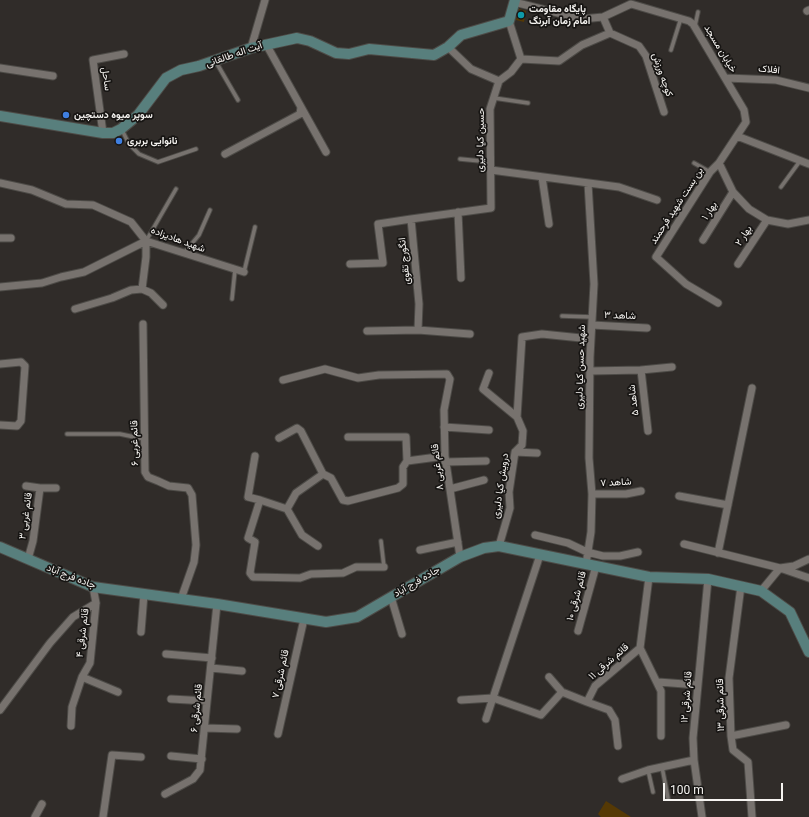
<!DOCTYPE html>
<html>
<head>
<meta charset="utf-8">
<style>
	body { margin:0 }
	#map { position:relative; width:809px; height:817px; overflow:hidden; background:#302c29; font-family:Roboto,sans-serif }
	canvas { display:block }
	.scale { position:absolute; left:663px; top:783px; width:120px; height:18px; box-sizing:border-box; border:2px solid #f6f4f1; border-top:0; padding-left:5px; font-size:12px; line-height:14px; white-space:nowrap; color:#f6f4f1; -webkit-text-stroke:3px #171513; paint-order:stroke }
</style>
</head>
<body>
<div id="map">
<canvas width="809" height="817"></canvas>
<div class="scale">100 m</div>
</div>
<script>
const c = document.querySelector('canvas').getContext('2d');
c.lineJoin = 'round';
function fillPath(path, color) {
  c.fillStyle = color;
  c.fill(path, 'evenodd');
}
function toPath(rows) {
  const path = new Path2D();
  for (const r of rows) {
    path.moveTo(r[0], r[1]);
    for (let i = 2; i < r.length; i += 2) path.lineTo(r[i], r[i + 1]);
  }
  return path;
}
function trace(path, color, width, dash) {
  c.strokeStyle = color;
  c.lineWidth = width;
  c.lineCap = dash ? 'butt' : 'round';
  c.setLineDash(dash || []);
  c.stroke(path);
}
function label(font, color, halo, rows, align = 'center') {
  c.font = font + ' Roboto,Vazirmatn,sans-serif';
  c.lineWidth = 3.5;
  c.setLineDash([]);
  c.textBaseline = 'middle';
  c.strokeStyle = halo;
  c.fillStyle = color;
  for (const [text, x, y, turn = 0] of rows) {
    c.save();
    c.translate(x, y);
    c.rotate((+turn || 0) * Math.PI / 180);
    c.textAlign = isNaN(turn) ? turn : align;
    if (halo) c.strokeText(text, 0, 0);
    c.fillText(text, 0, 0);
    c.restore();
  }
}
const building = toPath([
	[519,9,526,11,524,22,516,20],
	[606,801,631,817,601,817,598,814]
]);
const lane = toPath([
	[695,26,698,12],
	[671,50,681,18],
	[216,62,238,100],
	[494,98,528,103],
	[122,130,129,144,139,154,158,162,196,149],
	[460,159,491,162],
	[694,163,710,172],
	[781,187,800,161],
	[146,241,176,189],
	[184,253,199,235,210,210],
	[244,272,255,227],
	[232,299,235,270],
	[562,316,592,317],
	[67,434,120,434,144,439],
	[381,541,384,567],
	[662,767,668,798],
	[648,770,653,792]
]);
const street = toPath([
	[514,2,582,19,603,17,631,4,689,21,693,24,744,110,746,122,719,163,710,172,656,257,686,284,718,303],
	[807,11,809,10],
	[603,17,610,33,639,46,646,56,664,112],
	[509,21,521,59],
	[448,47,471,69,499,81],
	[251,48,265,0],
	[521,59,559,61,582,45,610,33],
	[0,68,53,76],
	[726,78,776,80,809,88],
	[301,107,326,152],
	[103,133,93,60,124,54],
	[737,136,809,164],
	[225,154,300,114,301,107,266,44],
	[719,163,733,192,749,209,767,220,788,224,809,220],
	[491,170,619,187,657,200],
	[542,177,549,224],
	[0,183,32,190,66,204,93,205,131,222,146,241,244,272],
	[458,212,461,278],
	[0,238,11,238],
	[703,240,733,192],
	[350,264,383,263,378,224,411,219],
	[738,264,767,220],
	[0,287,42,283,61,277,84,272,146,241,146,257,142,289],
	[75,309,112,298,131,290,142,289,151,293,163,305],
	[143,324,145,472,148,477,158,481,169,486,188,488,192,495,196,545,194,562,181,599],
	[592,325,647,328],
	[367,331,418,330],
	[470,334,418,330,419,304,411,219,491,208,490,109,499,81,511,72,521,59],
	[0,364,21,362,25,366,21,421,17,426,0,425],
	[641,370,672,367],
	[590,371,641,370,648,431],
	[489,373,483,389,517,417],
	[283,380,325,369,358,378,379,375,447,374,450,379,444,410,445,456,460,557],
	[444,427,489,430],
	[348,437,406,437,407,461],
	[279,438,297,428,301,431,323,474],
	[515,452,537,453],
	[255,456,248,497,260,500],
	[445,462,486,461],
	[26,486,40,488,33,541,28,559],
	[40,488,56,488],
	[450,489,484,480],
	[592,494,626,494,641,491],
	[679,496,728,505],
	[287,509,296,493,323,474,331,478,343,500,348,501,398,488,403,484,403,467,407,461,445,456],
	[535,535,568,543,587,552,603,556,620,556,638,552],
	[684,544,780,568,794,566,809,559],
	[318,546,302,535,287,509,260,500,248,538,255,542,250,573,253,577,300,578,311,574,343,573,356,567,384,567],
	[499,546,510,508,509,492,515,452,522,445,523,431,517,417,522,337,542,334,591,339],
	[420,550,458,542],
	[718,553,752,388],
	[586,564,591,532,592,494,589,458,590,357,594,284,588,183],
	[741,586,729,678,731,736,733,750,748,762,752,817],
	[761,591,780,568,809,578],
	[391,597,402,634],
	[578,631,596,566],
	[141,632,144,594],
	[640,648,661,691,661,736],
	[166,654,212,658],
	[211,668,242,671],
	[82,677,118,692],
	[549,677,562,692],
	[658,682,698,685],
	[171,699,207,701],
	[461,700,493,698,541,715,562,692,587,702],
	[0,710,50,643,73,617,96,603],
	[486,719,540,555],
	[71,726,72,707,82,677,90,663,96,603,93,587],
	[205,728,237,729],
	[278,734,304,619],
	[731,736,786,725],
	[618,746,615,720,609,710,587,702,595,686,640,648,649,577],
	[171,756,202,759],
	[622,779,648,770,694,760],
	[165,794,193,779,200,770,217,604],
	[35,817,42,804],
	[103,817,112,755,141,757],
	[702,817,694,760,693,738,708,579]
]);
const secondary = toPath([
	[0,116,103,133,113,133,121,129,138,115,166,78,181,70,199,66,251,48,297,38,310,41,336,53,349,54,369,49,434,55,448,47,461,35,509,21,515,0],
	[0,547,93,587,217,604,326,622,357,617,460,557,484,548,499,546,649,577,708,579,761,591,790,612,809,652]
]);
const markers = [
	[521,15,4,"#0f9aa8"],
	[66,115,4,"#3f7fe0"],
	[119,141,4,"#3f7fe0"]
];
const poiNames = [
	["پایگاه مقاومت",529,9],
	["امام زمان آبرنگ",529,21],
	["سوپر میوه دستچین",74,115],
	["نانوایی بربری",127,141]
];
const streetNames = [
	["خیابان مسجد",720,49,59],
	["آیت اله طالقانی",234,55,-19],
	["افلاک",769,70,5],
	["کوچه ورزش",662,75,71],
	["ساحل",106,79,82],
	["حسین کیا دلیری",481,140,-89],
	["بن بست شهید فرحمند",677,206,-57],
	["بهار ۱",710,211,-57],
	["بهار ۲",744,236,-57],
	["شهید هادیزاده",178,240,20],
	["انگورج تقوی",405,261,-96],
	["شاهد ۳",620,316,2],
	["شهید حسن کیا دلیری",581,367,-88],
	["شاهد ۵",634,400,-97],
	["قائم غربی ۶",135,443,-91],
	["قائم غربی ۸",438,467,-97],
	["شاهد ۷",616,483,-3],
	["درویش کیا دلیری",501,486,-82],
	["قائم غربی ۳",26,516,-82],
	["جاده فرج آباد",71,577,21],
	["جاده فرج آباد",417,582,-30],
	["قائم شرقی ۱۰",577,596,-75],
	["قائم شرقی ۴",83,633,-83],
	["قائم شرقی ۱۱",609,662,-41],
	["قائم شرقی ۷",281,674,-78],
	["قائم شرقی ۱۲",687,697,-85],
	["قائم شرقی ۱۳",721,705,-91],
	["قائم شرقی ۶",197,708,-84]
];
fillPath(building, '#553905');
trace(lane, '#4d4b47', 5.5);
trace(street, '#4d4b47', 9);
trace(secondary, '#4d4b47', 12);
trace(lane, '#77726e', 3.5);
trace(street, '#77726e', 7);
trace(secondary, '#587f7d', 10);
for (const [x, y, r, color] of markers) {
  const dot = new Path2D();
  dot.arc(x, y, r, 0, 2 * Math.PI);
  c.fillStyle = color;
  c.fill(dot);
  trace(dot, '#171513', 1.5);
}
label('bold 10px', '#f6f4f1', '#171513', poiNames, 'left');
label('10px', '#f6f4f1', '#171513', streetNames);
</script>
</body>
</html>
